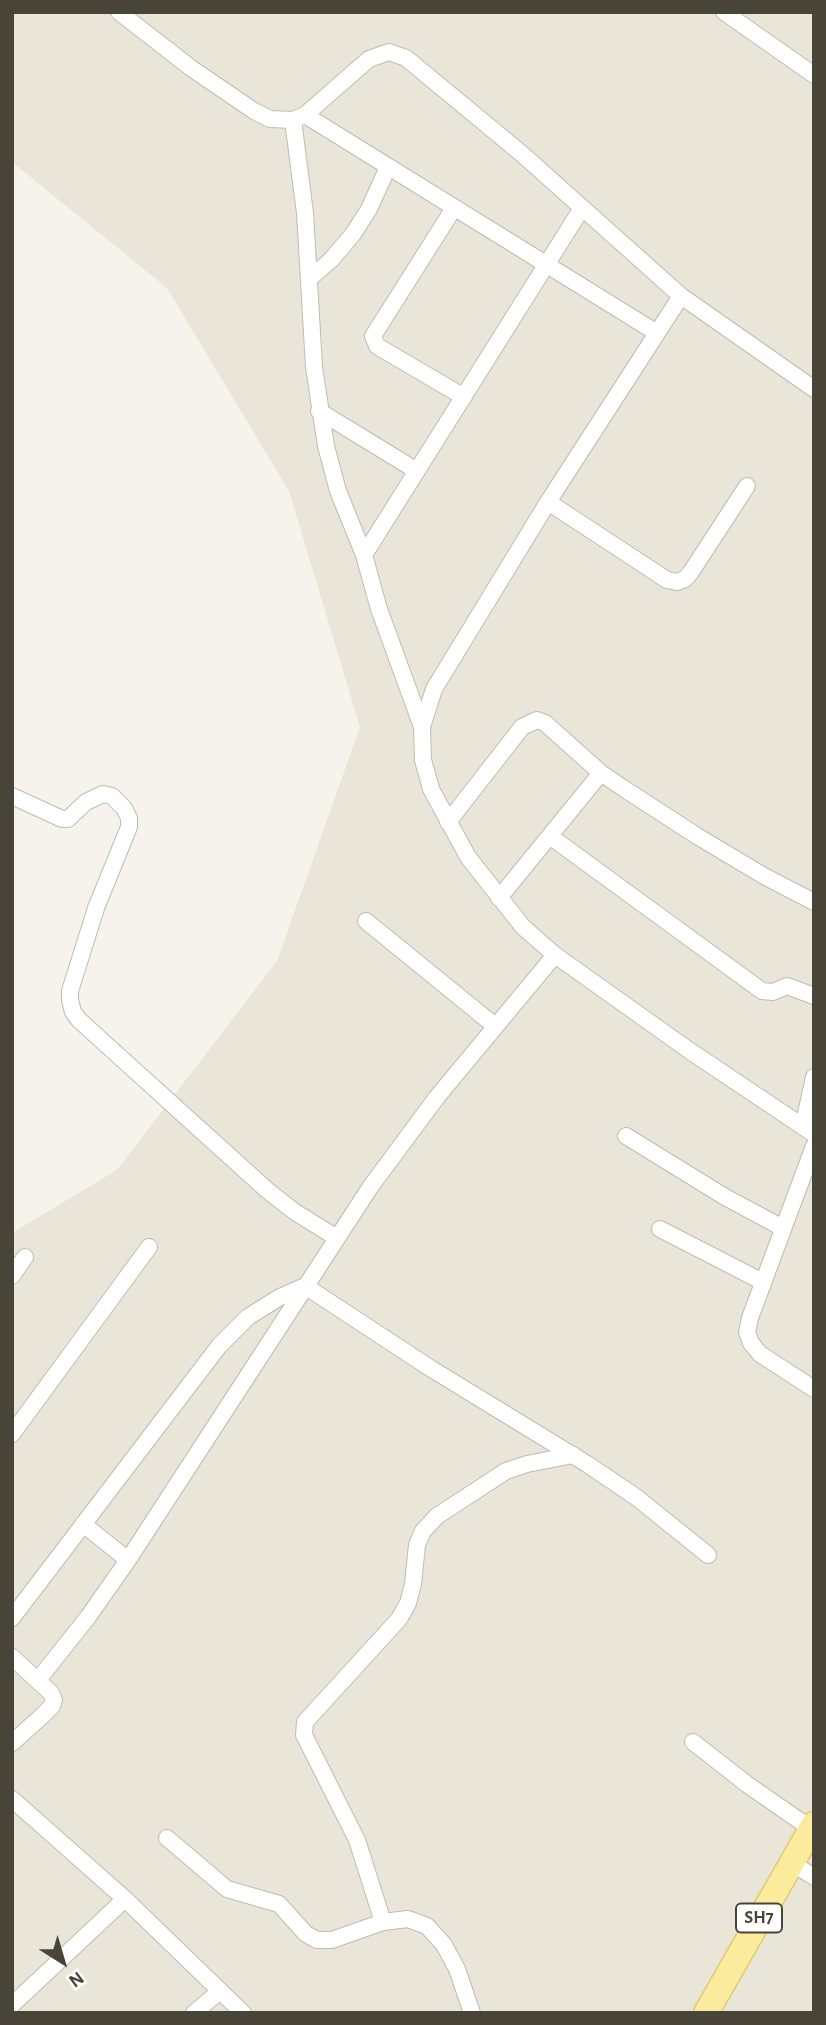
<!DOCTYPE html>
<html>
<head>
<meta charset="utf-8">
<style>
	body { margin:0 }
	#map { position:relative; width:826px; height:2025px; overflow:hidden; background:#f5f3eb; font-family:"Alegreya Sans",sans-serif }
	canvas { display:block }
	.frame { position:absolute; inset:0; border:14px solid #494438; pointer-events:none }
	.north { position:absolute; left:28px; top:1927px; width:70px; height:70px; -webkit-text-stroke:5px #fff; paint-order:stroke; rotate:143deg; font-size:19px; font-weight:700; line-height:28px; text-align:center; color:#494438 }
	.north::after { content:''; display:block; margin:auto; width:24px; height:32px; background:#494438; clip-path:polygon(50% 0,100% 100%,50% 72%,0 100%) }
</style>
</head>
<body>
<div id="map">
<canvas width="826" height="2025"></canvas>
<div class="frame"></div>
<div class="north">N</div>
</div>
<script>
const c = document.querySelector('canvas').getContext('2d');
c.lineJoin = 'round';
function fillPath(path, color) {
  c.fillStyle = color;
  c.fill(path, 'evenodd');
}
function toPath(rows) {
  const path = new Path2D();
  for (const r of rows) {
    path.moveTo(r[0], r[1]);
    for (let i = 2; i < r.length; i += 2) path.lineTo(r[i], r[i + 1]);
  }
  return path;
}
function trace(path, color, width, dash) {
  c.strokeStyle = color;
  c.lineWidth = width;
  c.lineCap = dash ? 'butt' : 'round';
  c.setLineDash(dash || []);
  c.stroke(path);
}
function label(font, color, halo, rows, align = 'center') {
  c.font = font + ' "Alegreya Sans",sans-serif';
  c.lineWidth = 6;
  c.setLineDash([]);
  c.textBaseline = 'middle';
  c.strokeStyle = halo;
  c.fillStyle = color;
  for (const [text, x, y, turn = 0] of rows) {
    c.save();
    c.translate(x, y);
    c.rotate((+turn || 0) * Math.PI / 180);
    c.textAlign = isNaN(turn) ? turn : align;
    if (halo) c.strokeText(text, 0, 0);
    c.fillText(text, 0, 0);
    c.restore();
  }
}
const residential = toPath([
	[12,12,814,12,814,2013,12,2013,12,1233,117,1170,277,961,360,727,289,491,167,288,12,162]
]);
const street = toPath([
	[119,12,191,68,254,111,270,119,293,120,305,115,369,59,389,52,406,58,522,154,681,296,814,389],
	[724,12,814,75],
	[305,115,657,333],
	[293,120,305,213,314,367,326,446,338,491,364,555,379,609,422,727],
	[454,208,373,336,377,346,464,397],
	[310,278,331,260,353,234,369,209,388,167],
	[681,296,548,502,434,689,422,727,423,760,431,789,468,857,523,927,555,955,690,1051,814,1134],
	[319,411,417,471],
	[548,502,667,580,677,582,685,579,691,572,747,486],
	[364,555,582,208],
	[12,796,62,819,68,819,86,802,103,794,112,796,124,808,129,818,129,827,96,908,70,991,70,1000,73,1012,79,1020,268,1191,295,1212,337,1238],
	[448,822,522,727,537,720,545,723,601,773,623,788,697,836,764,876,814,902],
	[551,837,762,991,773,992,787,986,814,996],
	[499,898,601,773],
	[366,921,495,1026],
	[803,1127,814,1077],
	[626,1136,725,1197,783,1228],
	[814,1146,750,1318,747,1332,751,1343,760,1354,814,1389],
	[660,1229,763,1282],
	[12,1276,25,1257],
	[12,1434,149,1247],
	[83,1524,128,1560],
	[12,1618,219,1346,248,1317,280,1297,305,1286,430,1368,587,1464,636,1497,708,1555],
	[12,1657,51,1693,54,1700,52,1706,42,1716,12,1743],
	[38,1680,88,1617,128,1560,371,1186,437,1097,555,955],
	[693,1742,748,1785,810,1828],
	[12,1799,125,1899,243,2013],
	[167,1838,227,1889,279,1904,306,1934,317,1940,332,1940,383,1922,408,1919,427,1926,444,1945,457,1969,472,2013],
	[790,1862,814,1877],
	[383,1922,357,1840,304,1735,305,1722,399,1619,408,1603,413,1584,417,1545,423,1531,437,1516,506,1471,527,1464,573,1455],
	[12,2005,125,1899],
	[194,2013,220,1991]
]);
const primary = toPath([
	[706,2013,814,1824]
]);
const shields = [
	[759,1918,46]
];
const shieldNames = [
	["SH7",759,1918]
];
fillPath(residential, '#e9e5d9');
trace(street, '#c0bcad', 18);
trace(primary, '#e1cb6c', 27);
trace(street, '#fff', 16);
trace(primary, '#fbeb9d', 24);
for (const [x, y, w] of shields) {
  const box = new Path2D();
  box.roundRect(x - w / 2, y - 14.5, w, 29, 5);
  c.fillStyle = '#fff';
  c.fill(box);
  trace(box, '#494438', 2);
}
label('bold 18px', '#494438', null, shieldNames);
</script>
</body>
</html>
